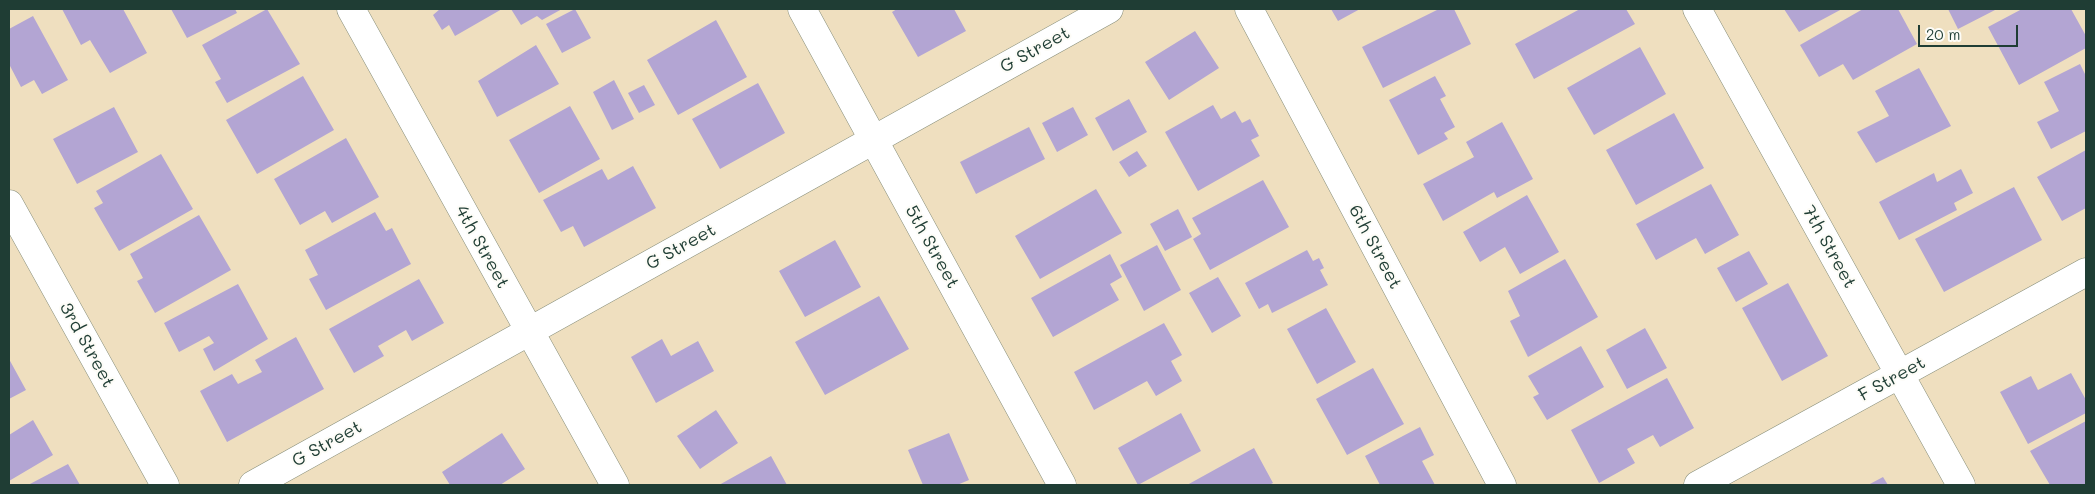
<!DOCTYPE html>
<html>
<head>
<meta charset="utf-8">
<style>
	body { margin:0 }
	#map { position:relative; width:2095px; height:494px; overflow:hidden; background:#efdfbf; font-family:Mali,sans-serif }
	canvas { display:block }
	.frame { position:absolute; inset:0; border:10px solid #1f3d34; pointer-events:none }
	.scale { position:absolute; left:1918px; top:25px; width:100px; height:22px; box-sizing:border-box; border:2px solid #1f3d34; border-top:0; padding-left:6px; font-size:15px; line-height:18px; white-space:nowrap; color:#1f3d34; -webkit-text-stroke:4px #fdfcf7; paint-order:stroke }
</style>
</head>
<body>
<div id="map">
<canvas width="2095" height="494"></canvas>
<div class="frame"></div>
<div class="scale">20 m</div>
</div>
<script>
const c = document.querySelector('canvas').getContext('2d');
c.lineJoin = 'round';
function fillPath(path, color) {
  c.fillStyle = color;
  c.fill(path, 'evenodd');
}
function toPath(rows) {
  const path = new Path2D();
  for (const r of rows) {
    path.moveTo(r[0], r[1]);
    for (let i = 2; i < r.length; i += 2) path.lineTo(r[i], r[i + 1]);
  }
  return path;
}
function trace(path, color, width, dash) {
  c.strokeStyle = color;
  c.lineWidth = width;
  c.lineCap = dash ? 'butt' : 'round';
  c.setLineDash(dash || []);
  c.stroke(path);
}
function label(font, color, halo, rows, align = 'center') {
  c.font = font + ' Mali,sans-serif';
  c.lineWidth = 4;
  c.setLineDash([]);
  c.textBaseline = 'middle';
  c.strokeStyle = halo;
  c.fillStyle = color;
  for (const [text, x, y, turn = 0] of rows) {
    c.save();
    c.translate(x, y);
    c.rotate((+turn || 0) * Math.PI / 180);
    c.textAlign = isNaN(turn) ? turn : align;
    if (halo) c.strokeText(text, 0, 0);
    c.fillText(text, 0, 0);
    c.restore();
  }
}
const building = toPath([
	[62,9,123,9,147,53,110,73,90,40,81,45],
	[171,9,235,9,237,13,187,38],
	[267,9,300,64,227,103,215,82,221,79,202,45],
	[440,9,502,9,455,36,449,25,442,30,433,15],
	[511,9,562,9,542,20,537,16,521,25],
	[575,9,591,38,562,53,546,24],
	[897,9,954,9,966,31,918,57,892,12],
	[1331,9,1360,9,1338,21],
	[1439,9,1454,9,1471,44,1383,88,1362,47],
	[1580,9,1626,9,1635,24,1534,79,1515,44],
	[1784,9,1842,9,1799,32],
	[1863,9,1898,9,1917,44,1853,80,1843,64,1819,77,1800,45],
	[1948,9,1997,9,1958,29],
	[2022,9,2071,9,2086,36,2086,48,2019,85,1988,27],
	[33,16,68,80,42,94,34,80,21,87,9,64,9,29],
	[716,20,747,77,678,115,647,60],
	[1195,31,1219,68,1169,100,1145,62],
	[536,45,559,84,497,117,478,81],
	[1640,47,1666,94,1594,135,1567,88],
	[2080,64,2086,76,2086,131,2051,149,2037,122,2059,111,2044,82],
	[1919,68,1951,126,1876,163,1857,132,1889,116,1875,91],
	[303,76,334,130,257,174,226,120],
	[1435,76,1446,96,1440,99,1455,127,1444,133,1448,139,1418,155,1389,100],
	[614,80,634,119,612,130,593,92],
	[758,83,785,133,720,169,692,119],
	[644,85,655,105,639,113,628,93],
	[1129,99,1147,132,1113,151,1095,118],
	[1213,105,1221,119,1235,111,1242,123,1250,119,1259,136,1251,140,1260,156,1198,191,1165,132],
	[570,106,600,159,539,193,509,140],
	[114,107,138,152,77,184,53,139],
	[1073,107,1088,135,1057,152,1042,123],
	[1674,113,1704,168,1636,205,1606,150],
	[1502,122,1533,179,1497,198,1494,192,1443,221,1423,184,1474,157,1466,142],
	[1029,127,1045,159,976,194,960,162],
	[346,138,379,197,332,223,325,211,300,225,274,179],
	[2086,150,2086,208,2062,221,2037,177],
	[1137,151,1147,166,1129,177,1119,162],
	[161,154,193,209,119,251,94,208,103,203,96,191],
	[633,166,656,208,584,247,573,226,561,232,543,200,602,169,608,180],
	[1961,169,1973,193,1954,203,1957,210,1899,240,1879,202,1934,173,1937,182],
	[1263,180,1289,227,1210,270,1193,239,1201,234,1192,218],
	[1711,184,1739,235,1705,254,1696,238,1656,260,1636,224],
	[2014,187,2042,240,1944,292,1915,239],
	[1096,189,1122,233,1040,279,1015,236],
	[1527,195,1559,252,1520,274,1505,247,1480,262,1463,232],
	[1178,209,1192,237,1165,251,1150,224],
	[375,212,386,231,392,228,411,264,326,310,309,279,318,275,305,250],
	[199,215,231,270,155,313,137,281,143,278,130,254],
	[835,240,861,287,805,317,779,271],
	[1157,245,1181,290,1144,311,1120,265],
	[1307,250,1313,261,1319,258,1324,268,1320,270,1328,285,1272,313,1268,304,1259,309,1245,283],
	[1749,251,1768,284,1736,302,1717,268],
	[1110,254,1122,277,1110,284,1119,300,1053,337,1031,298],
	[1565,259,1598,317,1528,357,1510,321,1520,316,1508,291],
	[1218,277,1241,316,1212,333,1189,293],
	[419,279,444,323,412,341,406,330,378,346,384,356,354,373,329,329],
	[1788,283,1828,356,1782,381,1742,308],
	[238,284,268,339,214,371,203,349,214,343,209,336,179,352,164,323],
	[879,296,909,349,825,395,795,342],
	[1326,308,1356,362,1317,384,1287,329],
	[1164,323,1182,355,1171,361,1182,381,1156,396,1147,381,1094,410,1074,372],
	[1645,328,1667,368,1627,389,1606,350],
	[296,337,324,389,227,442,200,391,232,374,238,384,262,372,255,360],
	[662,339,671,356,698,341,714,371,656,403,631,357],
	[1581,346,1604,387,1547,420,1533,397,1539,394,1528,376],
	[9,359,26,390,9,399],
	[1373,368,1404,424,1347,455,1316,399],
	[2071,373,2086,400,2086,413,2028,444,2000,392,2031,376,2038,390],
	[1667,378,1694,428,1660,447,1653,435,1627,449,1635,463,1599,483,1571,430],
	[716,410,738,443,700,469,677,436],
	[1181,413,1201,451,1138,485,1118,448],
	[33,420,53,455,9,481,9,435],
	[2086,421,2086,485,2050,485,2030,451],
	[1420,427,1434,455,1422,461,1435,485,1380,485,1365,456],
	[502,433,525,469,500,485,450,485,442,472],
	[949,433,969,480,957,485,923,485,908,450],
	[1254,448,1273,483,1269,485,1187,485],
	[771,456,787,485,719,485],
	[68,464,80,485,28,485],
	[1883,477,1888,485,1868,485]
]);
const minor = toPath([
	[351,9,615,485],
	[802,9,1062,485],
	[1249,9,1502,485],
	[1697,9,1961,485],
	[9,204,165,485],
	[253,485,1109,9],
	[1698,485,2086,272]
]);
const streetNames = [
	["G Street",1035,50,-29],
	["4th Street",482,247,61],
	["G Street",681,247,-29],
	["5th Street",932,247,61],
	["6th Street",1375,247,62],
	["7th Street",1829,247,61],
	["3rd Street",87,345,61],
	["F Street",1892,379,-29],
	["G Street",327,444,-29]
];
fillPath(building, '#b3a5d3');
trace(minor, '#878e7a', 29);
trace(minor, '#fff', 28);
label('18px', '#1f3d34', '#fdfcf7', streetNames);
</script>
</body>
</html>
